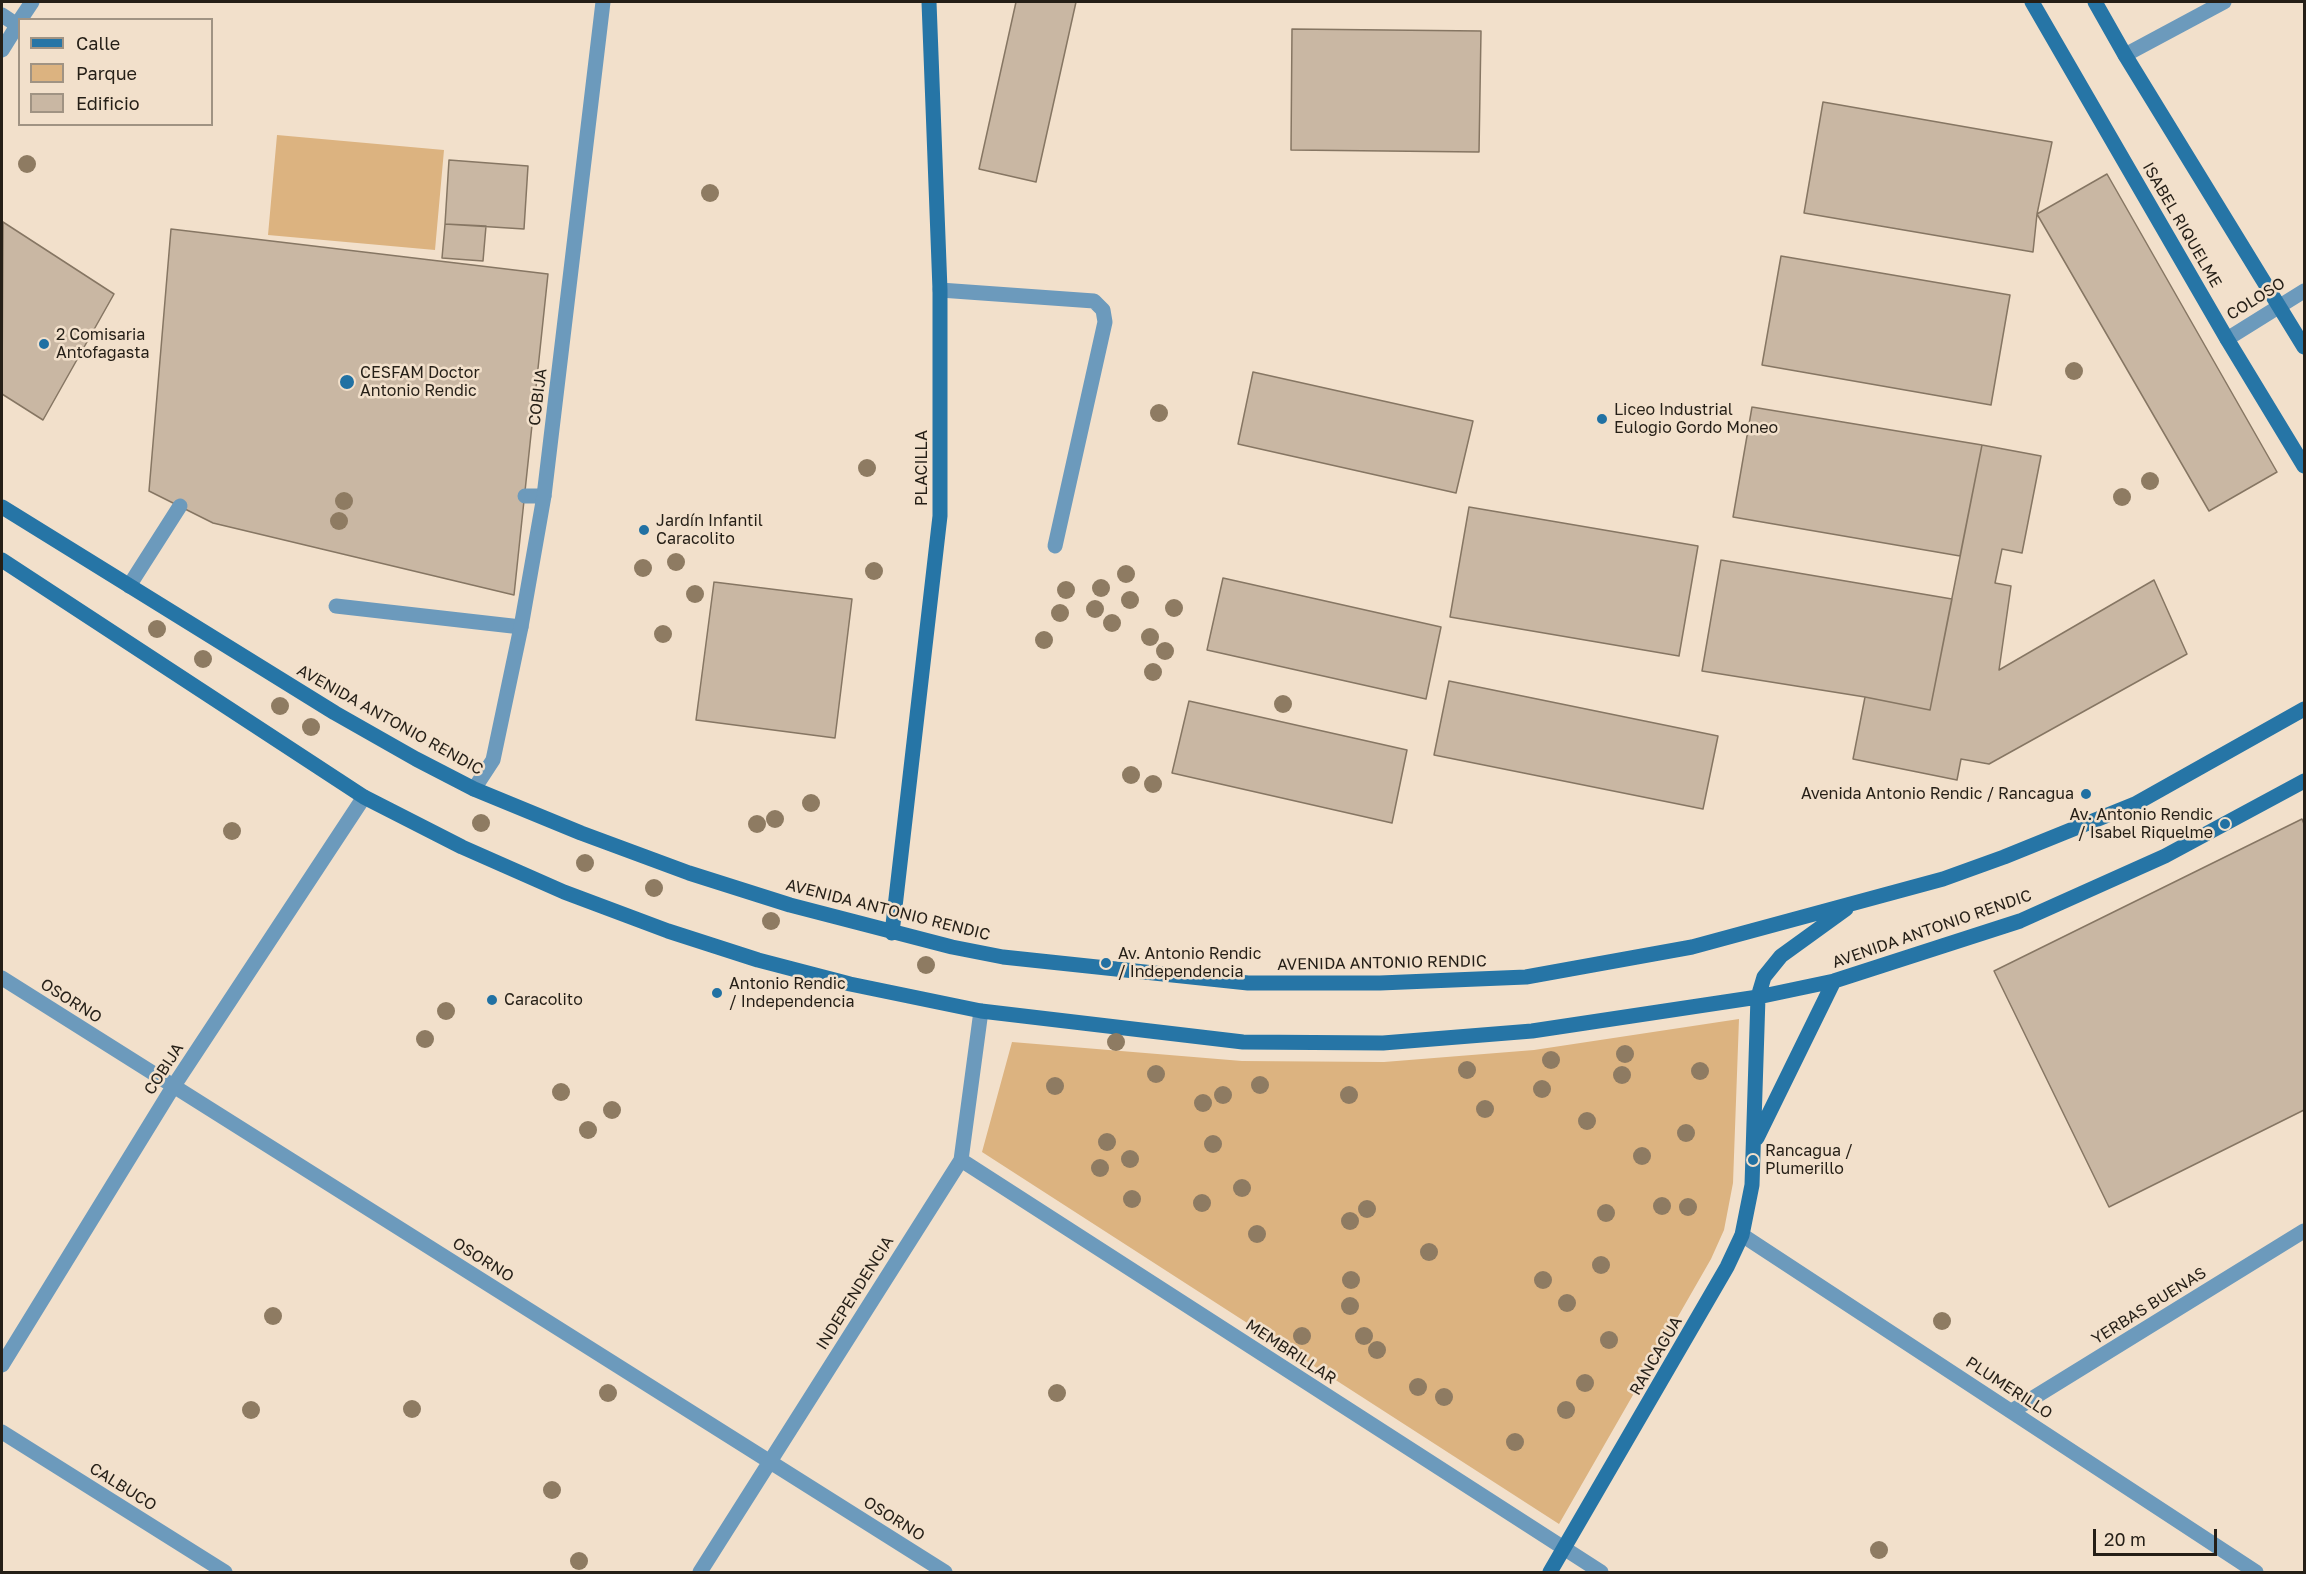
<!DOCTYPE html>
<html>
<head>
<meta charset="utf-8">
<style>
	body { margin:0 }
	#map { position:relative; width:2306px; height:1574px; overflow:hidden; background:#f2e0cb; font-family:"Golos Text",sans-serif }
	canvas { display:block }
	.frame { position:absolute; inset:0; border:3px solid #251f17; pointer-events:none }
	.legend { position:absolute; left:18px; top:18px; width:195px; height:108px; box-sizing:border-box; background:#f2e0cb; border:2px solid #a09383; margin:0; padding:8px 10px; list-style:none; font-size:18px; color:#251f17 }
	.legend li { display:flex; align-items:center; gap:12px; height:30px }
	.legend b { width:30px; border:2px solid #a09383 }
	.scale { position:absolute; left:2093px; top:1529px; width:124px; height:27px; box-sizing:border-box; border:3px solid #251f17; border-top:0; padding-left:8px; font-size:18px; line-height:21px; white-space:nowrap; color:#251f17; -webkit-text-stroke:4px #f2e0cb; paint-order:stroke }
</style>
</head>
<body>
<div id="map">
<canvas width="2306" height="1574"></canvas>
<div class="frame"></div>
<ul class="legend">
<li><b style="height:8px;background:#2675a6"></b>Calle</li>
<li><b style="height:16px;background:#dcb380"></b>Parque</li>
<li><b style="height:16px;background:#c9b7a3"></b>Edificio</li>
</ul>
<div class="scale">20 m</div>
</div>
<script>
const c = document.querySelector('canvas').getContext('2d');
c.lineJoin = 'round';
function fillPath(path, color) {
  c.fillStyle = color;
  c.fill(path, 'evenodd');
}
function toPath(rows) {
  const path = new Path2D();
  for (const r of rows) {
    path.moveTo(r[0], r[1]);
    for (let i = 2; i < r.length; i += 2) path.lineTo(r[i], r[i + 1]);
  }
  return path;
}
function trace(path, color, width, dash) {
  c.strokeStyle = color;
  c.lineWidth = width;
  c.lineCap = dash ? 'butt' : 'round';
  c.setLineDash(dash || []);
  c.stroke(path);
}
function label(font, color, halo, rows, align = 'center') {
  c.font = font + ' "Golos Text",sans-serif';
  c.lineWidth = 5;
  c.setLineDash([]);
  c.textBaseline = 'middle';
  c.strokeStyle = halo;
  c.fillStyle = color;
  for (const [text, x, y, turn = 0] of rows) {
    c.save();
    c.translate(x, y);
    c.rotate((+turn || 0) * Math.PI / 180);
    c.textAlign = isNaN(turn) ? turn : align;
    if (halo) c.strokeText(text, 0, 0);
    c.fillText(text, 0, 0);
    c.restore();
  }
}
const green = toPath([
	[277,135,444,150,435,250,268,235],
	[1739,1019,1733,1183,1724,1230,1711,1259,1559,1524,982,1152,1012,1042,1242,1061,1384,1062,1534,1050]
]);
const building = toPath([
	[1016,2,1076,2,1036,182,979,169,1016,2],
	[1292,29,1481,31,1479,152,1291,150,1292,29],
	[1823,102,2052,142,2037,214,2033,252,1804,213,1823,102],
	[449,160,528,166,524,229,445,224,449,160],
	[2107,174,2277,472,2209,511,2037,214,2107,174],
	[3,222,114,294,43,420,2,394,3,222],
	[445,224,486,226,483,261,442,258,445,224],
	[171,229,548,274,514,595,213,523,149,491,171,229],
	[1781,256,2010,295,1991,405,1762,365,1781,256],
	[1253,372,1473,421,1456,493,1238,444,1253,372],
	[1752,407,1982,445,1960,556,1733,517,1752,407],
	[1982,445,2041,456,2022,553,2002,549,1995,583,2011,586,1999,670,2154,580,2187,654,1989,764,1961,759,1957,780,1853,759,1865,697,1930,710,1982,445],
	[1469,507,1698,546,1679,656,1450,617,1469,507],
	[1721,560,1952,599,1930,710,1865,697,1702,671,1721,560],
	[1223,578,1441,627,1426,699,1207,650,1223,578],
	[714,582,852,599,835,738,696,720,714,582],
	[1449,681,1718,736,1703,809,1434,755,1449,681],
	[1189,701,1407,750,1392,823,1172,773,1189,701],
	[2302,819,2304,824,2304,1110,2109,1207,1994,971,2302,819]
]);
const lane = toPath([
	[940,290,1094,301,1103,310,1105,322,1055,546],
	[525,496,544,496],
	[129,586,180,506],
	[336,606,521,627]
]);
const street = toPath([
	[2,15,17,25],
	[20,20,32,2],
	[2,50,20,21],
	[2125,55,2224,2],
	[2227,339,2304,291],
	[474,789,493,760,521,627,544,496,603,2],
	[2,978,945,1572],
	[961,1160,1601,1572],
	[1742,1235,2256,1572],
	[2,1365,173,1087,364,797],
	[2012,1411,2304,1231],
	[2,1432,225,1572],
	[700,1572,961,1160,981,1011]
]);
const secondary = toPath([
	[2032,2,2227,339,2304,466],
	[2095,2,2125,55,2304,347],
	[2,507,335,713,416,759,474,789,581,833,689,873,790,905,952,947,1003,957,1248,983,1380,983,1526,977,1692,947,1943,879,2004,857,2135,804,2304,709],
	[2,560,364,797,462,847,564,892,668,931,758,960,850,984,981,1011,1243,1042,1383,1043,1532,1031,1758,997,1834,981,2020,921,2165,856,2304,781],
	[892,933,940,516,940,290,929,2],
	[1757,1138,1834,981],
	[1550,1572,1727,1267,1742,1235,1752,1185,1758,997,1764,977,1781,956,1846,909]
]);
const trees = [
	[27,164],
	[710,193],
	[2074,371],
	[1159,413],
	[867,468],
	[2150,481],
	[2122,497],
	[344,501],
	[339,521],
	[676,562],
	[643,568],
	[874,571],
	[1126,574],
	[1101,588],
	[1066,590],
	[695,594],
	[1130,600],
	[1174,608],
	[1095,609],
	[1060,613],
	[1112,623],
	[157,629],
	[663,634],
	[1150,637],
	[1044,640],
	[1165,651],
	[203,659],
	[1153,672],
	[1283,704],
	[280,706],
	[311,727],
	[1131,775],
	[1153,784],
	[811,803],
	[775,819],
	[481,823],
	[757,824],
	[232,831],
	[585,863],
	[654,888],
	[771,921],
	[926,965],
	[446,1011],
	[425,1039],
	[1116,1042],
	[1625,1054],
	[1551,1060],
	[1467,1070],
	[1700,1071],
	[1156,1074],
	[1622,1075],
	[1260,1085],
	[1055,1086],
	[1542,1089],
	[561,1092],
	[1223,1095],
	[1349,1095],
	[1203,1103],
	[1485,1109],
	[612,1110],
	[1587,1121],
	[588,1130],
	[1686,1133],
	[1107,1142],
	[1213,1144],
	[1642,1156],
	[1130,1159],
	[1100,1168],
	[1242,1188],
	[1132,1199],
	[1202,1203],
	[1662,1206],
	[1688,1207],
	[1367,1209],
	[1606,1213],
	[1350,1221],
	[1257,1234],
	[1429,1252],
	[1601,1265],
	[1351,1280],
	[1543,1280],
	[1567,1303],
	[1350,1306],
	[273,1316],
	[1942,1321],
	[1302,1336],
	[1364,1336],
	[1609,1340],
	[1377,1350],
	[1585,1383],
	[1418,1387],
	[608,1393],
	[1057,1393],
	[1444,1397],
	[412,1409],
	[251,1410],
	[1566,1410],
	[1515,1442],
	[552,1490],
	[1879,1550],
	[579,1561]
];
const markers = [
	[44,344,6,"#2171a3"],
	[347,382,8,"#2171a3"],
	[1602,419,6,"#2171a3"],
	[644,530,6,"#2171a3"],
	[2086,794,6,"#2171a3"],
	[2225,824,6,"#2171a3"],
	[1106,963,6,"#2171a3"],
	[717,993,6,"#2171a3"],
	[492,1000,6,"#2171a3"],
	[1753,1160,6,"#2171a3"]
];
const streetNames = [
	["ISABEL RIQUELME",2182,225,60],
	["COLOSO",2256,299,-32],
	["COBIJA",538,397,-83],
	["PLACILLA",922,468,-90],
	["AVENIDA ANTONIO RENDIC",390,720,29],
	["AVENIDA ANTONIO RENDIC",888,910,14],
	["AVENIDA ANTONIO RENDIC",1932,929,-19],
	["AVENIDA ANTONIO RENDIC",1382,963,-1],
	["OSORNO",71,1001,32],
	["COBIJA",164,1069,-57],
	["OSORNO",483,1260,32],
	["INDEPENDENCIA",855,1293,-58],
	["YERBAS BUENAS",2149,1306,-32],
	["MEMBRILLAR",1291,1352,33],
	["RANCAGUA",1656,1356,-60],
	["PLUMERILLO",2009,1388,33],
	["CALBUCO",123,1487,32],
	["OSORNO",894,1519,32]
];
const poiNames = [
	["2 Comisaria",56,335],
	["Antofagasta",56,353],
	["CESFAM Doctor",360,373],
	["Antonio Rendic",360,391],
	["Liceo Industrial",1614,410],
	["Eulogio Gordo Moneo",1614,428],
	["Jardín Infantil",656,521],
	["Caracolito",656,539],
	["Avenida Antonio Rendic / Rancagua",2074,794,"right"],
	["Av. Antonio Rendic",2213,815,"right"],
	["/ Isabel Riquelme",2213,833,"right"],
	["Av. Antonio Rendic",1118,954],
	["/ Independencia",1118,972],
	["Antonio Rendic",729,984],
	["/ Independencia",729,1002],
	["Caracolito",504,1000],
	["Rancagua /",1765,1151],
	["Plumerillo",1765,1169]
];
fillPath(green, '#dcb380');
fillPath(building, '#c9b7a3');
trace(building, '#867663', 1.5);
trace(lane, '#6c9abc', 15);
trace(street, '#6c9abc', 15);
trace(secondary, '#2675a6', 15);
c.fillStyle = '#8e7b62';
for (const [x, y] of trees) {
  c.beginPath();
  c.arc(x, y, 9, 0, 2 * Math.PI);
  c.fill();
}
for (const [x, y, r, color] of markers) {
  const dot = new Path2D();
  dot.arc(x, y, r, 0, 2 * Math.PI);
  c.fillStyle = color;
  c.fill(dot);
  trace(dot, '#f2e0cb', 2);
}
label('16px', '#251f17', '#f2e0cb', streetNames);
label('16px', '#251f17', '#f2e0cb', poiNames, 'left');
</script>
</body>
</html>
